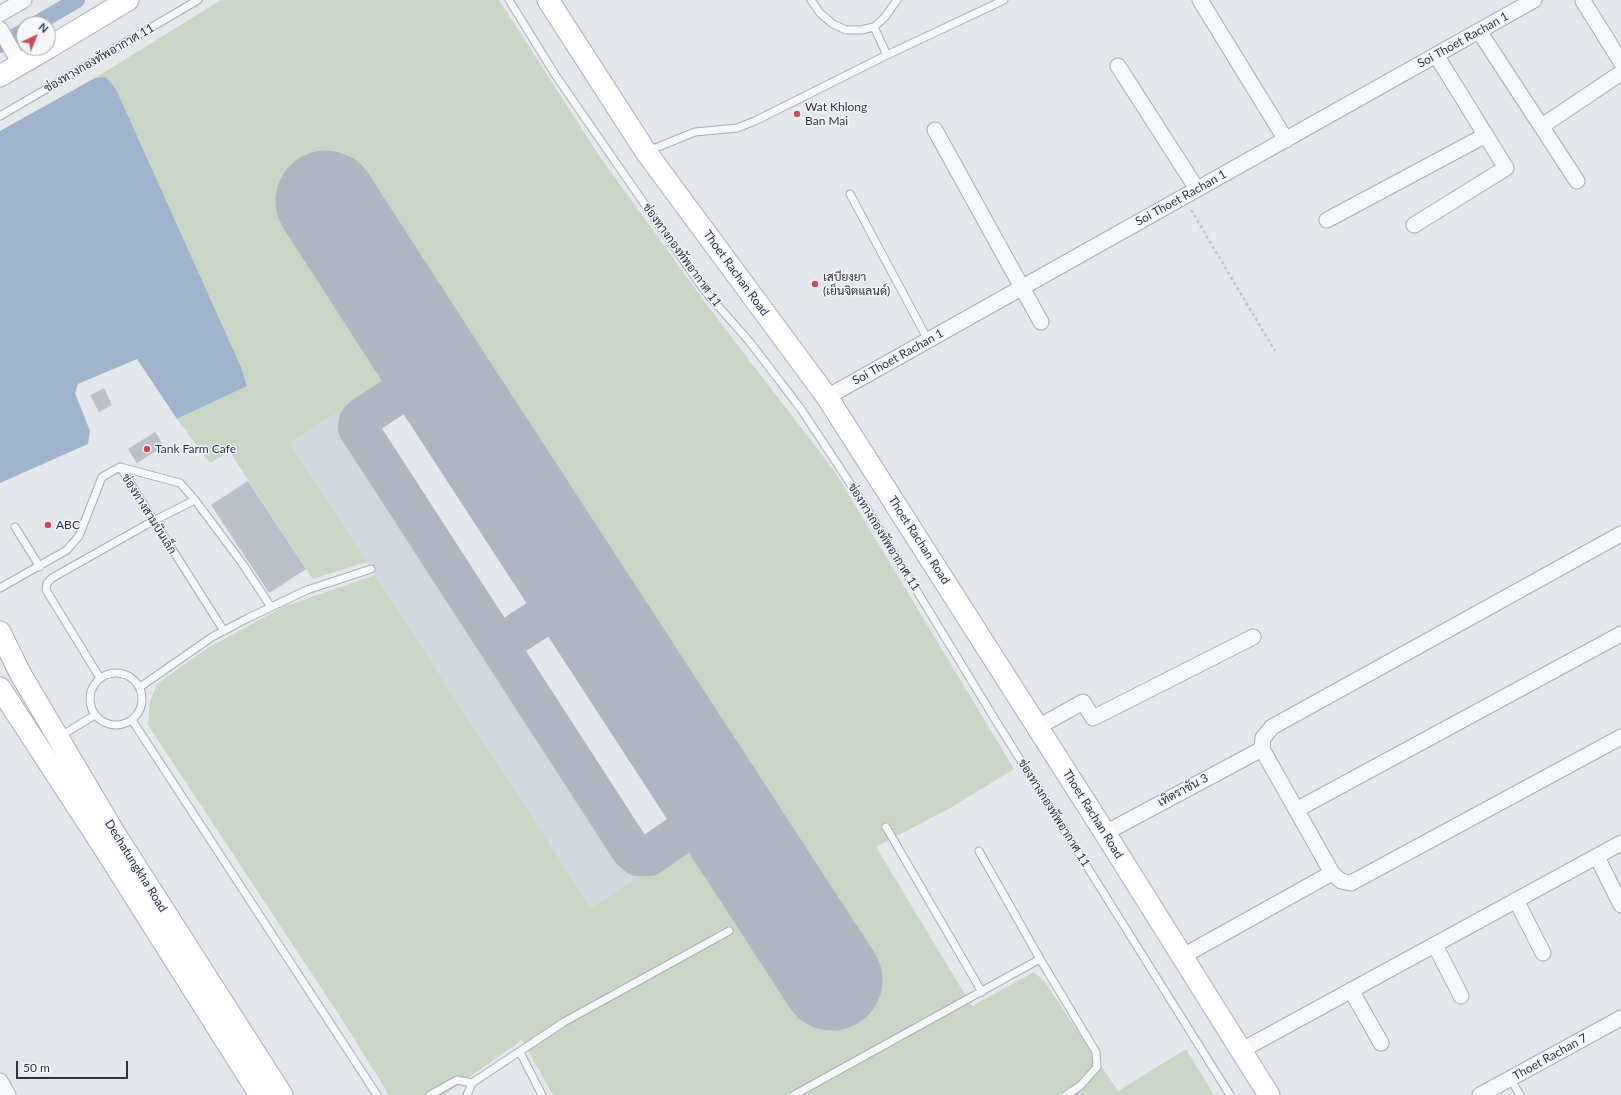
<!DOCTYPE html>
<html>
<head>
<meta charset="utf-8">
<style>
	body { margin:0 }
	#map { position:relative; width:1621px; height:1095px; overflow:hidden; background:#e4e7ec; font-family:Lato,sans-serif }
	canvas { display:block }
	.north { position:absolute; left:16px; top:16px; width:40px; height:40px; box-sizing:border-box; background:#f4f6f9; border:1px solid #a4a8b1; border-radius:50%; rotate:43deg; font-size:11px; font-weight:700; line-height:16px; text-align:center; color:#2b3445 }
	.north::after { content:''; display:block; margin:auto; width:14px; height:18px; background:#d1495b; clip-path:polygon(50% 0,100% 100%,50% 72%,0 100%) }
	.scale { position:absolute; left:16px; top:1061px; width:112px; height:18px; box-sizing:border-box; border:2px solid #2b3445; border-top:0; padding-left:5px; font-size:12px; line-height:14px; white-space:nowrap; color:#2b3445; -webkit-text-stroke:3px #f4f6f9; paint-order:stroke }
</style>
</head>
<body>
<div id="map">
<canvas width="1621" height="1095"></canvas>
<div class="north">N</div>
<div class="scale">50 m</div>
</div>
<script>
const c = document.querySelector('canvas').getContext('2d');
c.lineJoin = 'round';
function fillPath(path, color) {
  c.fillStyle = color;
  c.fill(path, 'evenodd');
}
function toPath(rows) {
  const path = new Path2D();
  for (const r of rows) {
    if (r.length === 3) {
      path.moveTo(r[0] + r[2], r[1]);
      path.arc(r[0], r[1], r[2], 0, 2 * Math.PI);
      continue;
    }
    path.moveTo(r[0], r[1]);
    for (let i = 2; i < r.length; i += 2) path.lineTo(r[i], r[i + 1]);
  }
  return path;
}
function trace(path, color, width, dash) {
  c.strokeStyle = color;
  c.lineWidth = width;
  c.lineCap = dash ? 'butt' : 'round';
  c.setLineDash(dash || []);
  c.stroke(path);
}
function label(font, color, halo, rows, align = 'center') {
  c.font = font + ' Lato,Sarabun,sans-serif';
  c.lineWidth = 3;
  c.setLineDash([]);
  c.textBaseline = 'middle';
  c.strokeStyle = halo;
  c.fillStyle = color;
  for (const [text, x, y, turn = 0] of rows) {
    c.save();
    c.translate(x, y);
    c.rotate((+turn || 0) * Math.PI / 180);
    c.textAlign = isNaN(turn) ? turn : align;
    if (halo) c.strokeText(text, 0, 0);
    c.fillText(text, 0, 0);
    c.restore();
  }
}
const built = toPath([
	[405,370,420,395,370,427,499,627,551,595,567,620,519,650,640,838,688,806,705,835,591,909,290,443]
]);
const green = toPath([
	[221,0,499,0,600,157,710,309,835,472,1014,769,952,807,876,847,972,1006,1034,972,1044,981,1118,1091,1186,1049,1214,1095,553,1095,522,1040,444,1095,389,1095,343,1021,148,725,150,701,157,684,206,649,283,607,375,575,591,908,705,835,815,1001,861,972,344,177,297,206,405,370,290,443,367,562,313,579,230,452,210,463,177,419,247,386,241,367,116,89,106,77,95,78]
]);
const water = toPath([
	[106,77,116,89,241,367,247,386,177,419,137,359,78,384,75,393,90,431,88,444,0,483,0,131,95,78]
]);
const canal = toPath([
	[36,24,77,0],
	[0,45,24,31]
]);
const taxiway = toPath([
	[428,359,424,374,417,382,366,415,359,421,358,428,631,850,638,856,649,856,705,817,710,816,729,821],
	[494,638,511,637,568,600,585,601]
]);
const runway = toPath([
	[326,201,428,359,832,980]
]);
const building = toPath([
	[104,388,112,405,99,412,90,395],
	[155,432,164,446,137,463,128,449],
	[248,481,306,569,269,593,211,505]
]);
const path = toPath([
	[1191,210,1275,351]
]);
const lane = toPath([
	[509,0,556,76,704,290,749,341,801,409,867,509,996,721,1230,1095],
	[811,0,820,13,833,24,846,30,861,30,874,27],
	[887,55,874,27,885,17,897,0],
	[0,116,198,0],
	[648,151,695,132,737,128,755,121,887,55,1004,0],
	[850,194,928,340],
	[120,467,180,483,195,500,242,563,271,607],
	[15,527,40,567],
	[0,588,67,550,79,536,102,477,120,467,224,631],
	[116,699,26],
	[100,678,46,590,47,583,52,578,153,521,195,500],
	[140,687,212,637,248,618,307,590,371,569],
	[132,720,377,1095],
	[59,737,95,715],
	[886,827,982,992],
	[979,851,1040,959],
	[520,1052,542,1095],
	[1510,1078,1520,1095],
	[430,1095,457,1080,472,1083,564,1022,729,931],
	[467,1095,472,1083],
	[794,1095,1040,959,1096,1052,1097,1067,1080,1086,1066,1095]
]);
const street = toPath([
	[1200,0,1286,140],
	[1583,1,1621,62],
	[0,14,24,0],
	[0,29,20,64],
	[1479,31,1577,181],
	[1118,66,1197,189],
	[1542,126,1621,73],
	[935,130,1041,322],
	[1327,220,1486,135],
	[1414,225,1506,168,1436,55],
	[827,397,1534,0],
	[1621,534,1272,727,1263,738,1262,749,1332,873,1341,881,1351,883,1621,737],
	[1038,727,1083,702,1093,718,1253,637],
	[1296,810,1621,634],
	[1105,833,1262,749],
	[1597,857,1621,905],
	[1516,900,1543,953],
	[1435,945,1461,996],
	[1183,956,1332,873],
	[1351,990,1381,1043],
	[1242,1050,1621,843],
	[0,1081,8,1095],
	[1480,1095,1621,1018]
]);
const secondary = toPath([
	[548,0,646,152,827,397,1105,833,1269,1095],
	[48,48,128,0],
	[0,76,48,48],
	[0,632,20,673,115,834,282,1095],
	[0,688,101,843,260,1095]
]);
const markers = [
	[797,114,4,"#d1495b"],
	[815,284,4,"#d1495b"],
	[147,449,4,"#d1495b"],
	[48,525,4,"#d1495b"]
];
const streetNames = [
	["Soi Thoet Rachan 1",1463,40,-29],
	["ช่องทางกองทัพอากาศ 11",99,58,-30],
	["Soi Thoet Rachan 1",1181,198,-29],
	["ช่องทางกองทัพอากาศ 11",682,255,54],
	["Thoet Rachan Road",736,273,54],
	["Soi Thoet Rachan 1",898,357,-29],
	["ช่องทางสามบินเล็ก",149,514,58],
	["ช่องทางกองทัพอากาศ 11",884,537,58],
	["Thoet Rachan Road",919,540,57],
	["เทิดราชัน 3",1183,790,-28],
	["ช่องทางกองทัพอากาศ 11",1054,813,58],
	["Thoet Rachan Road",1093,814,58],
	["Dechatungkha Road",136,866,58],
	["Thoet Rachan 7",1550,1057,-29]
];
const poiNames = [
	["Wat Khlong",805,107],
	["Ban Mai",805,121],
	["เสบียงยา",823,277],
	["(เย็นจิตแลนด์)",823,291],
	["Tank Farm Cafe",155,449],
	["ABC",56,525]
];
fillPath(built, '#d2d6de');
fillPath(green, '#c9d6c5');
fillPath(water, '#9fb4cc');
trace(canal, '#9fb4cc', 16);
trace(taxiway, '#b0b6c1', 40);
trace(runway, '#b0b6c1', 101);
fillPath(building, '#bbc0ca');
trace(lane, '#a9aeb7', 9);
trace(street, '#a9aeb7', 17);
trace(secondary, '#a9aeb7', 23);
trace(path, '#c2c5cb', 2.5, [3, 3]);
trace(lane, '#f7f8fa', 7);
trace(street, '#f7f8fa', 15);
trace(secondary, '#fff', 21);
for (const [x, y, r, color] of markers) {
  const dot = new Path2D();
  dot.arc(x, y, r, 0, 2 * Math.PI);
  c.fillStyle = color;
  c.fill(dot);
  trace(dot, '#f4f6f9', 1.5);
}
label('12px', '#2b3445', '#f4f6f9', streetNames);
label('12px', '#2b3445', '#f4f6f9', poiNames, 'left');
</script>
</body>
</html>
